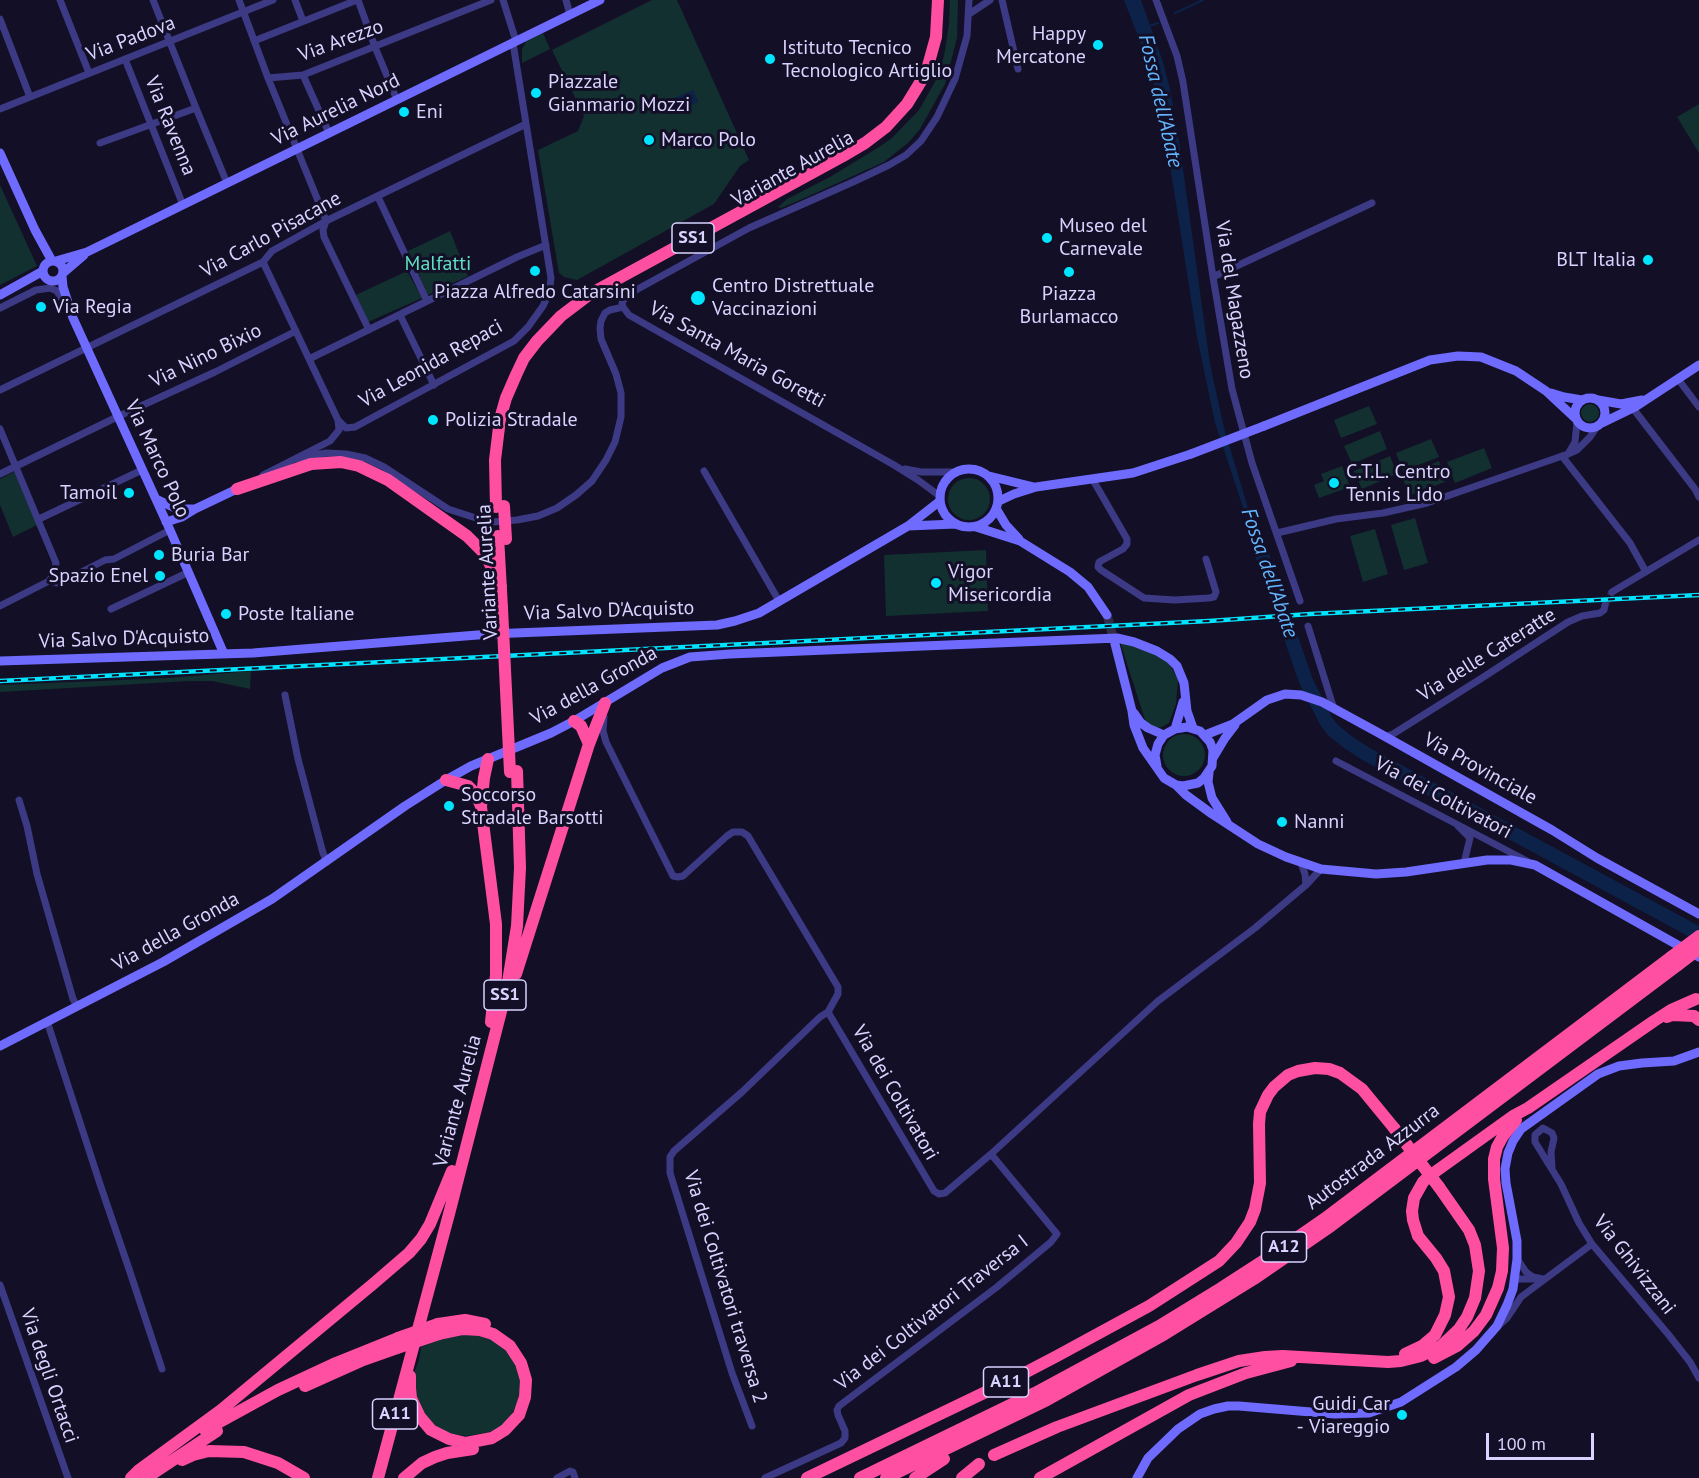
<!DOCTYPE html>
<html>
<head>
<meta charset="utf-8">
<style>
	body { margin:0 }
	#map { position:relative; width:1699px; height:1478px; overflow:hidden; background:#130f26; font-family:"PT Sans",sans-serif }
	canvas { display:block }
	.scale { position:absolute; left:1486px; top:1433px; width:108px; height:27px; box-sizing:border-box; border:3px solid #d9d4ff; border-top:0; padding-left:8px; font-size:18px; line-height:21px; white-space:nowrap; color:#d9d4ff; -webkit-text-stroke:4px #130f26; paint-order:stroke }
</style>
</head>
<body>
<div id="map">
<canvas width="1699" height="1478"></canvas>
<div class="scale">100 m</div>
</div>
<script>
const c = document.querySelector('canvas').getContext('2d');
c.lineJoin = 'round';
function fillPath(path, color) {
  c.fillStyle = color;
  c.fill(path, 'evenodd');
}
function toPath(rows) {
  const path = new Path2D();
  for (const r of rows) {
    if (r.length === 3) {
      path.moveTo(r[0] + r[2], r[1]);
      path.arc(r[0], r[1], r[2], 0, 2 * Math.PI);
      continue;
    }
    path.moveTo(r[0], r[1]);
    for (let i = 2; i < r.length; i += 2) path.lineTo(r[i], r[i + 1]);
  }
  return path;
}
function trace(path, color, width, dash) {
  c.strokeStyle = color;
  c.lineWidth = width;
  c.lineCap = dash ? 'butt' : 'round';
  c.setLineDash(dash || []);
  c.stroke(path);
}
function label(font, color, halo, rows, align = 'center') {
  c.font = font + ' "PT Sans",sans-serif';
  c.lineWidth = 6;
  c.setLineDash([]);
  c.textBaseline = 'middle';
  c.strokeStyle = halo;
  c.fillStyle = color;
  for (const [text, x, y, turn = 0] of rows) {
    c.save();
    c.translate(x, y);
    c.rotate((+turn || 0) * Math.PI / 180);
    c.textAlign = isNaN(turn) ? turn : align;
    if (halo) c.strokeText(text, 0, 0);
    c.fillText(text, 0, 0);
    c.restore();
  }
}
const green = toPath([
	[652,0,677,0,749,160,740,166,714,204,577,280,564,277,559,273,538,150,578,131,584,116,552,50],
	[950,0,958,0,957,38,945,84,920,129,908,143,884,162,798,201,781,208,778,207,787,199,830,177,879,147,892,138,919,110,937,78,944,56,949,24],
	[543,33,550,49,522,63,522,49,527,40],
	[1699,104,1699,153,1677,117],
	[0,185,37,266,0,285],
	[450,231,468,276,428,295,408,251],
	[407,271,422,298,368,322,356,295],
	[1590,413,9],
	[1369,406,1377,424,1341,438,1334,420],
	[1380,431,1387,449,1352,464,1344,446],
	[1431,439,1439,457,1403,471,1396,453],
	[1484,448,1492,468,1455,483,1447,462],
	[1390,456,1397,474,1362,489,1354,471],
	[1439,461,1447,481,1409,496,1402,476],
	[1342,466,1350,487,1319,498,1314,485,1324,481,1321,474],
	[14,472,37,525,13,537,0,505,0,479],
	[969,499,21],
	[1415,518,1428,563,1404,570,1391,525],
	[1375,529,1388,574,1363,582,1350,536],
	[986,550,988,611,886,616,884,555],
	[1120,642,1160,656,1169,664,1173,670,1178,680,1176,704,1169,723,1162,727,1156,728,1146,723],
	[251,671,250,689,212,681,189,681,0,692,0,685,169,678],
	[1184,755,21],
	[456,1334,487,1335,516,1358,522,1386,516,1406,510,1417,500,1427,490,1432,467,1436,451,1434,436,1428,424,1417,411,1381,419,1360,421,1347]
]);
const water = toPath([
	[1124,0,1141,0,1163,62,1170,89,1180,147,1210,364,1224,428,1263,558,1247,519,1215,423,1197,337,1168,153,1156,93,1151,70],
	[693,90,698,102,674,113,668,101]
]);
const stream = toPath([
	[1175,13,1203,0],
	[1150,26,1158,23]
]);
const river = toPath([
	[1258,543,1306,681,1326,721,1333,730,1349,743,1368,755,1699,934]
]);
const streetTunnel = toPath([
	[1605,605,1612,592]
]);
const secondaryTunnel = toPath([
	[1107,615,1115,644]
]);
const street = toPath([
	[60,0,89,73],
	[153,0,196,108,227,183],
	[239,0,268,78,323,213,326,221,323,230,324,237,369,330],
	[295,0,303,21],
	[358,0,375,47,397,100],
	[503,0,516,41],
	[566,0,570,15],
	[1002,0,1018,69],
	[1156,0,1177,56,1183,82,1213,277,1232,389,1252,463,1300,601],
	[969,14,990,0],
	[0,19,30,97],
	[254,41,357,0],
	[125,59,183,205],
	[303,75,329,133],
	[268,78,303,75,491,0],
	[0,109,273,0],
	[100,143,196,108],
	[378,197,427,301],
	[263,262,338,420,346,428,355,427,514,341,528,327,543,306,549,293,551,278,513,43],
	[1213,277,1372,203],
	[0,308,36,290,50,288,57,291,66,307],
	[400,315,434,385],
	[309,359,517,257,546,245],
	[1678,379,1699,407],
	[0,390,263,262,272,251,326,221,526,124],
	[1635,407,1635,411,1695,489,1699,497],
	[0,429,56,563,53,575,49,581,0,606],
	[1568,454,1575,442,1577,422],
	[1562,456,1630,543,1646,572],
	[295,459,326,453,346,454,365,458,384,467,448,509,482,520,493,522,517,520,538,516,557,508,576,495,592,481,606,460,615,442,621,417,621,393,616,374,601,339,600,328,601,321,605,313,610,310,623,307],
	[905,469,921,472,957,472],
	[704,471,779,601],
	[0,474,117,417,215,372,296,331],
	[263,475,330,441,339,430,338,420],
	[1093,480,1127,539,1127,544,1123,549,1099,562,1098,567,1101,570,1144,598,1175,600,1209,598,1214,597,1216,592,1206,559],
	[941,497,918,480,894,465,629,315,623,307,622,303,627,295,636,290,749,228,853,182,889,165,906,155,921,141,937,117,955,79,967,36,969,0],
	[39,519,142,470],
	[1277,533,1336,519,1383,513,1427,503,1568,454,1577,450,1590,437,1596,428],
	[50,580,57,583,64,581,105,560,114,559,170,530],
	[1612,592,1699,540],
	[111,609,189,572],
	[1308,626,1334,709],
	[285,695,298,759,323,853,327,862],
	[604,717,603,731,606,742,673,876,678,877,683,876,727,836,733,832,742,832,748,836,838,987,838,994,828,1012,934,1191,939,1194,945,1193,991,1154,1158,1001,1255,928,1306,885,1321,869],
	[1384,737,1393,734,1482,678,1568,622,1582,616,1600,613,1604,610,1605,605],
	[1336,761,1527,861],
	[19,800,27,826,37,874,73,999,77,1006],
	[1458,826,1470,838,1464,863],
	[1301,863,1305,874,1306,885],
	[47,1021,100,1184,130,1272,162,1369],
	[1552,1168,1551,1152,1554,1138,1552,1133,1543,1128,1535,1135,1535,1142,1561,1184,1579,1223,1592,1244,1668,1334,1690,1362,1699,1378],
	[1517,1259,1526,1272,1533,1277,1543,1279],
	[1514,1279,1536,1279],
	[0,1285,68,1478],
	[1499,1325,1507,1318,1521,1297,1592,1244],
	[752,1426,732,1373,670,1173,670,1157,674,1151,742,1092,820,1017,828,1012],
	[557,1478,570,1471,573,1472,575,1478],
	[765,1478,841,1443,845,1438,845,1431,838,1415,837,1410,839,1406,997,1287,1051,1242,1057,1234,991,1154]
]);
const secondary = toPath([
	[0,153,35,230,52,261],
	[53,271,10],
	[56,261,87,252,600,0],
	[63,273,84,255],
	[62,276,63,287,73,318,170,530,224,654],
	[0,295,43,271],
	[1551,393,1564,397,1582,400],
	[1590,413,15],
	[1598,400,1621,404,1642,400],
	[1602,423,1635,407,1699,365],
	[1264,426,1430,360,1458,356,1481,357,1516,371,1546,391,1575,418],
	[969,498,29],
	[989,476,1034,487],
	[156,499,177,509,193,509],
	[999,501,1014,494,1036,487,1133,473,1191,454],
	[997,510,1006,525,1019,539],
	[166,522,182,517,195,509,237,489],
	[908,526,955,524],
	[976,527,1020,541,1070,572,1088,587,1107,615],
	[1115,644,1132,711,1134,725,1143,748,1164,778,1176,785,1183,786,1198,783,1204,778,1212,766,1213,750,1210,742,1200,731,1187,727,1175,729,1164,735,1158,744,1155,755,1157,766],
	[0,661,253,653,490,634,717,625,735,621,759,613,908,526,940,501],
	[1134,713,1141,723,1148,728,1164,735],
	[1175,729,1183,702],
	[1205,735,1233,724,1267,700,1285,694,1301,695,1322,702,1377,732,1552,830,1597,858,1699,914],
	[1213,758,1225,738,1235,725],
	[1209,773,1208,782,1212,798,1227,822],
	[1176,785,1186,795,1212,814,1258,844,1286,857,1321,869,1376,874,1406,872,1487,860,1511,860,1535,865,1699,957],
	[0,1046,163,962,272,899,405,806,446,780,471,766,551,733,574,721,662,668,690,657,730,654,1117,638,1134,642,1157,651,1170,659,1177,666,1184,683,1187,711,1193,728],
	[1137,1478,1148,1458,1178,1429,1200,1414,1214,1409,1228,1406,1239,1406,1335,1414,1369,1413,1401,1402,1456,1367,1476,1350,1497,1326,1507,1305,1513,1289,1517,1259,1517,1241,1506,1183,1505,1169,1508,1153,1513,1141,1521,1129,1598,1074,1619,1066,1642,1063,1674,1061,1699,1052]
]);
const highway = toPath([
	[237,489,311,464,341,462,359,466,388,480,467,536,485,554,501,586],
	[496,507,495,460,500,419,506,398,516,375,524,358,537,341,561,316,590,294,843,156,865,143,886,127,907,104,926,73,936,37,938,0],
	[498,536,502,608],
	[574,721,581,726,589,744],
	[488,759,484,778,481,807,496,924,496,975,491,1022],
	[446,780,468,786,475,793,481,806],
	[516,974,589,744,605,703],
	[1667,1017,1672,1015,1694,1016,1699,1020],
	[438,1324,465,1320,485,1324],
	[1405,1354,1422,1346,1435,1335,1445,1315,1449,1297,1444,1271,1436,1258,1418,1236,1413,1220,1412,1211,1414,1198,1423,1182,1428,1177,1513,1116,1528,1108,1654,1021,1671,1010,1696,999],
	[1434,1358,1457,1346,1474,1331,1486,1315,1498,1288,1502,1271,1503,1248,1494,1179,1494,1159,1497,1147,1503,1136,1516,1120],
	[410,1376,410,1388,411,1398,420,1417,431,1430,449,1439,466,1443,492,1438,505,1430,519,1415,525,1397,526,1380,521,1363,510,1346,493,1334,480,1330,463,1329,439,1334],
	[305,1386,363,1360,397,1348],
	[205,1430,278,1390,336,1363,398,1338],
	[994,1455,1057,1427,1197,1375,1239,1361,1265,1357,1283,1356,1388,1362,1401,1361,1421,1356,1441,1346,1459,1329,1467,1317,1475,1298,1479,1271,1475,1245,1469,1230,1439,1187],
	[182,1460,193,1455,209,1451,244,1452,278,1463,304,1478],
	[131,1478,139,1470,221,1410,373,1284,409,1253,421,1239,430,1224,452,1171],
	[146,1478,217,1431],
	[378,1478,449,1214,507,988,517,926,520,868,517,771],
	[404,1478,422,1463,435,1457,447,1453,473,1449],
	[807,1478,1015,1378,1057,1356,1149,1306,1219,1261,1236,1243,1250,1222,1255,1209,1260,1183,1259,1124,1260,1112,1268,1095,1274,1087,1288,1075,1298,1071,1315,1068,1329,1069,1340,1073,1362,1089,1394,1128],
	[860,1478,1035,1393,1159,1326,1221,1288,1272,1255,1324,1219,1671,957],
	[886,1478,1047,1400,1165,1334,1254,1279,1331,1226,1678,965],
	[915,1478,944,1459],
	[962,1478,979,1464],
	[1040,1478,1189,1395,1246,1373,1291,1361]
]);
const rail = toPath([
	[0,681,1209,621,1310,614,1699,595]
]);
const secondaryBridge = toPath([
	[1191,454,1264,426]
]);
const highwayBridge = toPath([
	[504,506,506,539],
	[502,608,510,772],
	[1671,957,1699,936],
	[1678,965,1699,949],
	[1394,1128,1439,1187],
	[398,1338,438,1324],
	[397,1348,439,1334]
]);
const markers = [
	[1098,45,6,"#00e5ff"],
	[770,59,6,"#00e5ff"],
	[536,93,6,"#00e5ff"],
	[404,112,6,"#00e5ff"],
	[649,140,6,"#00e5ff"],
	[1047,238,6,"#00e5ff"],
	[1648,260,6,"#00e5ff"],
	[535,271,6,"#00e5ff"],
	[1069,272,6,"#00e5ff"],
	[698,298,8,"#00e5ff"],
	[41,307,6,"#00e5ff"],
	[433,420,6,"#00e5ff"],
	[1334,483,6,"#00e5ff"],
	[129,493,6,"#00e5ff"],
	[159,555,6,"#00e5ff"],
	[160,576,6,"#00e5ff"],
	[936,583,6,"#00e5ff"],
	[226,614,6,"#00e5ff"],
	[449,806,6,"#00e5ff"],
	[1282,822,6,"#00e5ff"],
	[1402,1415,6,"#00e5ff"]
];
const shields = [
	[693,238,42],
	[505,995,42],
	[1284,1247,45],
	[1006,1382,45],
	[395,1414,45]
];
const shieldNames = [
	["SS1",693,238],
	["SS1",505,995],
	["A12",1284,1247],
	["A11",1006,1382],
	["A11",395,1414]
];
const poiNames = [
	["Happy",1086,34,"right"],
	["Mercatone",1086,57,"right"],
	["Istituto Tecnico",782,48],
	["Tecnologico Artiglio",782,71],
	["Piazzale",548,82],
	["Gianmario Mozzi",548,105],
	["Eni",416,112],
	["Marco Polo",661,140],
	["Museo del",1059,226],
	["Carnevale",1059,249],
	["BLT Italia",1636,260,"right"],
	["Centro Distrettuale",712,286],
	["Vaccinazioni",712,309],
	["Piazza Alfredo Catarsini",535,292,"center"],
	["Piazza",1069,294,"center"],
	["Burlamacco",1069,317,"center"],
	["Via Regia",53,307],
	["Polizia Stradale",445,420],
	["C.T.L. Centro",1346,472],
	["Tennis Lido",1346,495],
	["Tamoil",117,493,"right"],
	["Buria Bar",171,555],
	["Vigor",948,572],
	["Misericordia",948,595],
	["Spazio Enel",148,576,"right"],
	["Poste Italiane",238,614],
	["Soccorso",461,795],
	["Stradale Barsotti",461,818],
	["Nanni",1294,822],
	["Guidi Car",1390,1404,"right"],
	["- Viareggio",1390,1427,"right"]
];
const streetNames = [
	["Via Padova",131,39,-21],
	["Via Arezzo",341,41,-20],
	["Via Aurelia Nord",336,110,-26],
	["Via Ravenna",170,126,68],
	["Variante Aurelia",793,169,-29],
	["Via Carlo Pisacane",271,235,-29],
	["Via del Magazzeno",1234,300,81],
	["Via Santa Maria Goretti",737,355,29],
	["Via Nino Bixio",206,356,-26],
	["Via Leonida Repaci",431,364,-29],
	["Via Marco Polo",157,459,65],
	["Variante Aurelia",488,572,-93],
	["Via Salvo D'Acquisto",609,611,-2],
	["Via Salvo D'Acquisto",124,639,-2],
	["Via delle Cateratte",1487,655,-32],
	["Via della Gronda",594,686,-29],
	["Via Provinciale",1480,769,29],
	["Via dei Coltivatori",1443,798,28],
	["Via della Gronda",176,932,-29],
	["Via dei Coltivatori",895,1093,60],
	["Variante Aurelia",458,1101,-75],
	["Autostrada Azzurra",1373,1157,-37],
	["Via Ghivizzani",1634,1265,52],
	["Via dei Coltivatori traversa 2",725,1287,73],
	["Via dei Coltivatori Traversa I",932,1313,-38],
	["Via degli Ortacci",49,1376,71]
];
const parkNames = [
	["Malfatti",438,264]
];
const waterNames = [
	["Fossa dell'Abate",1160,101,77],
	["Fossa dell'Abate",1269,573,71]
];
fillPath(green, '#12302f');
fillPath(water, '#0c2248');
trace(stream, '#0c2248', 2);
trace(river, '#0c2248', 14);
trace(streetTunnel, '#312d47', 7, [7, 3.5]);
trace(secondaryTunnel, '#312d47', 9, [9, 4.5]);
trace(street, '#3d3a85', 7);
trace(secondary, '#6f6bff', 9);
trace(highway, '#ff4fa3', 12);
trace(rail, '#00e5ff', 4.5);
trace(rail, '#130f26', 2, [7]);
trace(secondaryBridge, '#6f6bff', 9);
trace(highwayBridge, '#ff4fa3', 12);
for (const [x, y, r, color] of markers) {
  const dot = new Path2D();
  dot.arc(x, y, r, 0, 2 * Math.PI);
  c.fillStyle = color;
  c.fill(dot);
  trace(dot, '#130f26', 2);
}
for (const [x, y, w] of shields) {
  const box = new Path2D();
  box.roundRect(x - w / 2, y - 15, w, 30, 4.5);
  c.fillStyle = '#130f26';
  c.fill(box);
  trace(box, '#d9d4ff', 1.5);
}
label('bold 18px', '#d9d4ff', null, shieldNames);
label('20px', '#d9d4ff', '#130f26', poiNames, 'left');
label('20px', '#d9d4ff', '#130f26', streetNames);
label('20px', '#5fe0c0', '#130f26', parkNames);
label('italic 21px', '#62b6ff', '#130f26', waterNames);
</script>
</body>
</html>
